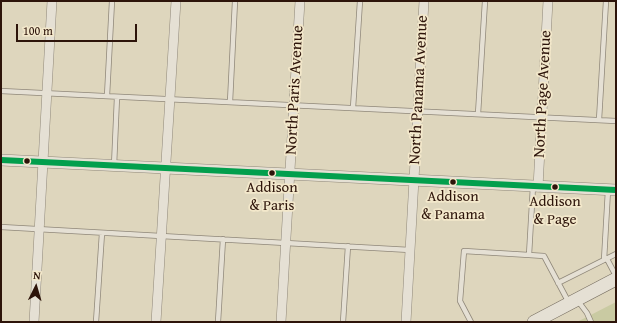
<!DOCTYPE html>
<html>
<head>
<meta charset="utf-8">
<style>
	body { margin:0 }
	#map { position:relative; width:617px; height:323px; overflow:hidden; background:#ded6bd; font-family:"Gentium Book Plus",serif }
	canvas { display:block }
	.frame { position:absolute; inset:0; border:2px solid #2d140a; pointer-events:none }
	.north { position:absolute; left:16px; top:267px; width:40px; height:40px; -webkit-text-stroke:3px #f3e8cb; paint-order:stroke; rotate:5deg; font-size:11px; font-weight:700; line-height:16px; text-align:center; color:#2d140a }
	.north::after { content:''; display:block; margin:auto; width:14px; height:18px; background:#2d140a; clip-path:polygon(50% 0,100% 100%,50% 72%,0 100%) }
	.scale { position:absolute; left:16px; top:24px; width:121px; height:18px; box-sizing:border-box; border:2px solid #2d140a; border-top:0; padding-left:5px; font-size:12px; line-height:14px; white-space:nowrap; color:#2d140a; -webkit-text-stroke:3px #f3e8cb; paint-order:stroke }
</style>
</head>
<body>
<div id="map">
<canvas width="617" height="323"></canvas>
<div class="frame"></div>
<div class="north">N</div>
<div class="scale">100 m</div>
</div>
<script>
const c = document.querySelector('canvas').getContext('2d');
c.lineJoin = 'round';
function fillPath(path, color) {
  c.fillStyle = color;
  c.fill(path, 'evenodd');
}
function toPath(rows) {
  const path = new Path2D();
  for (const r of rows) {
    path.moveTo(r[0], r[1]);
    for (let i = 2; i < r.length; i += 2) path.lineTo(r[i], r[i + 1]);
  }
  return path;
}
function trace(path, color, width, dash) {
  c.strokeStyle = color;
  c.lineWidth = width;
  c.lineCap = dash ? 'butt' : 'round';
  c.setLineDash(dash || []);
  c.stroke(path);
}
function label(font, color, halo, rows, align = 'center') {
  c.font = font + ' "Gentium Book Plus",serif';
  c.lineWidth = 3.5;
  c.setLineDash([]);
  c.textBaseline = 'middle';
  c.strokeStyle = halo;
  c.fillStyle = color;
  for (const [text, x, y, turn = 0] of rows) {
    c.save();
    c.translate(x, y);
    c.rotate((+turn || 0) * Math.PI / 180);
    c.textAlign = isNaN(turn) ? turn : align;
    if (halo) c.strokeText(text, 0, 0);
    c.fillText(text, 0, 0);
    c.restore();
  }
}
const green = toPath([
	[616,302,616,322,577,322]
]);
const service = toPath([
	[1,91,616,121],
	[107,96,112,1],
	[230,102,235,1],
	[353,108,360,1],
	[478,114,485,1],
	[599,120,606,1],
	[114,166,117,97],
	[533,186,529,255,544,256,569,303],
	[1,227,410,250],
	[607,259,616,276],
	[604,260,608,190],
	[558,283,616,254],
	[578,301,587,313,591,322],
	[96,322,102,233],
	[218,322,223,239],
	[343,322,348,246],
	[471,322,460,301,464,251,529,255]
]);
const minor = toPath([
	[538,187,548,1],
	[34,322,52,1],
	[156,322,176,1],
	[281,322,300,1],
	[406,322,424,1]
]);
const tertiary = toPath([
	[1,160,616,190]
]);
const secondary = toPath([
	[534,322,616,279]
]);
const bus1 = toPath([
	[1,160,616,190]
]);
const markers = [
	[27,161,3.5,"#2d140a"],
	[272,173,3.5,"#2d140a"],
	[453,182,3.5,"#2d140a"],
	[555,187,3.5,"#2d140a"]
];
const busNames = [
	["Addison",272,188],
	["& Paris",272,206],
	["Addison",453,197],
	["& Panama",453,215],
	["Addison",555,202],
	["& Page",555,220]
];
const streetNames = [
	["North Paris Avenue",295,90,-87],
	["North Panama Avenue",419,90,-87],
	["North Page Avenue",543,94,-87]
];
fillPath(green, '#c9caa2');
trace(service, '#8f8779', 6);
trace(minor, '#8f8779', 10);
trace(tertiary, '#8f8779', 12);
trace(secondary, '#776e61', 14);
trace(service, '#e5e0d4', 4.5);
trace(minor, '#e5e0d4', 9);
trace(tertiary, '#e5e0d4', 11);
trace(secondary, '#e5e0d4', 13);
trace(bus1, '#029f4d', 6);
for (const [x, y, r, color] of markers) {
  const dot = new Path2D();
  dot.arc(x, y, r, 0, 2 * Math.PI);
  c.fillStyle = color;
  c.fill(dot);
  trace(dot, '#f3e8cb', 1.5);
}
label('15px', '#2d140a', '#f3e8cb', busNames);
label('16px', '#2d140a', '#f3e8cb', streetNames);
</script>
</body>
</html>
